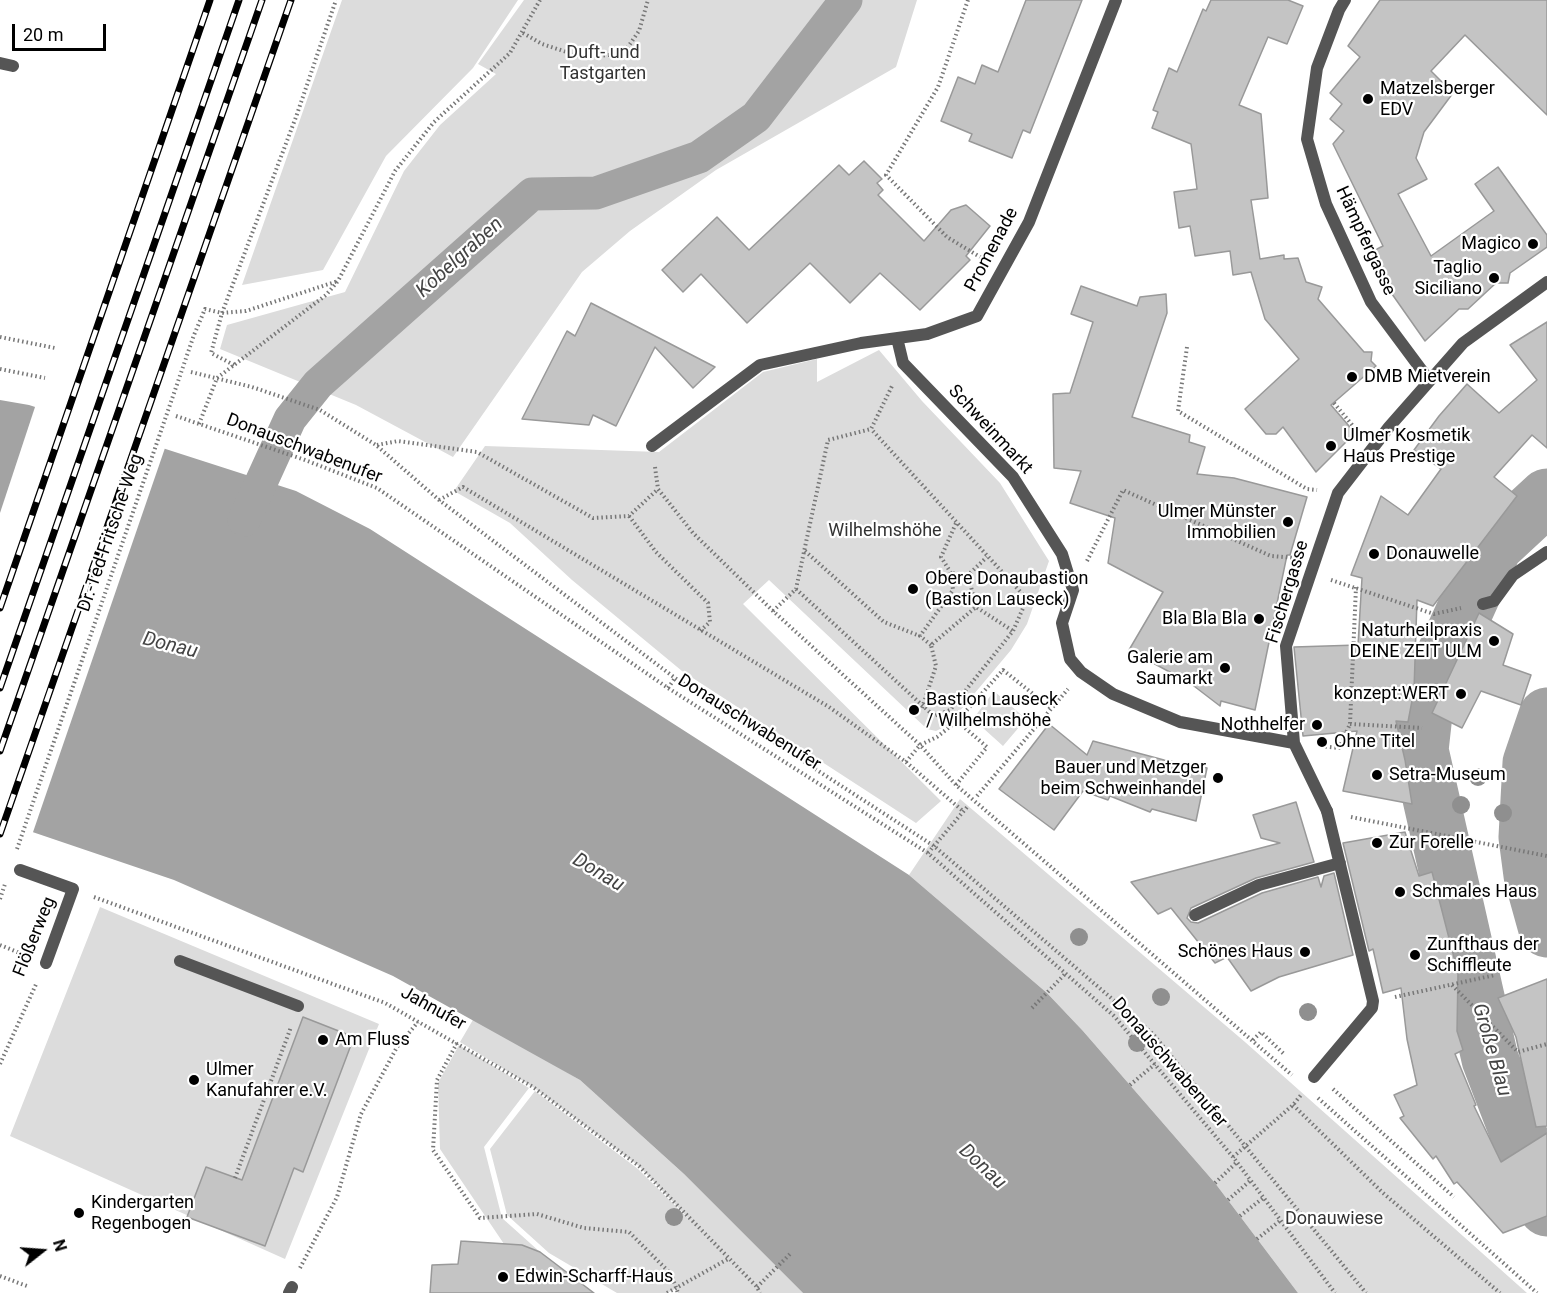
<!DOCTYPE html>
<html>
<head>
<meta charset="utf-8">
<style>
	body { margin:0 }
	#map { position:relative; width:1547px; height:1293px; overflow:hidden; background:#fff; font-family:Roboto,sans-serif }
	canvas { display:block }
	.north { position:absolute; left:12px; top:1221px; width:60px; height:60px; -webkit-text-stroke:4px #fff; paint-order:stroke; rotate:73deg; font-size:16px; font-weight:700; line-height:24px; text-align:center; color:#000 }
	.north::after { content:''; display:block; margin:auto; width:21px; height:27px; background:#000; clip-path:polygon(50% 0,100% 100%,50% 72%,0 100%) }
	.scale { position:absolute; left:12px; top:24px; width:94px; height:27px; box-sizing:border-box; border:3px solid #000; border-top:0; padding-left:8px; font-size:18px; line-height:21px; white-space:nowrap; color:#000; -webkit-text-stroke:4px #fff; paint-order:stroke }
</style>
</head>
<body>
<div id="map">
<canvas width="1547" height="1293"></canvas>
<div class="north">N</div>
<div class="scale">20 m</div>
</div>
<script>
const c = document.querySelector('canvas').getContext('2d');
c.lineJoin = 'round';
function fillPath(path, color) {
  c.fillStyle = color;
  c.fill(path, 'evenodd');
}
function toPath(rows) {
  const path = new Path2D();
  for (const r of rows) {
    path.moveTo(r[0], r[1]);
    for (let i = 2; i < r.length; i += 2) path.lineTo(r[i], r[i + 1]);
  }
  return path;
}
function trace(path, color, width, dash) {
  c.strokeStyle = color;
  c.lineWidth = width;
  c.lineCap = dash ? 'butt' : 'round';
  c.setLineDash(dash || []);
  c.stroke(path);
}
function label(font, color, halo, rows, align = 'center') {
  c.font = font + ' Roboto,sans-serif';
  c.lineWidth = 4.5;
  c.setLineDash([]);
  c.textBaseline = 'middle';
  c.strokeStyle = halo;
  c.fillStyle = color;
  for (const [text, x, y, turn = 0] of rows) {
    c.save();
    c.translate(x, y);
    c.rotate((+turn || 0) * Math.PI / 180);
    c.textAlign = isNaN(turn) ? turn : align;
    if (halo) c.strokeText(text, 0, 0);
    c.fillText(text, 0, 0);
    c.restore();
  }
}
const green = toPath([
	[342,0,518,0,473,68,386,156,323,270,242,285],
	[524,0,917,0,896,67,716,170,630,231,582,272,453,457,356,405,220,349,227,325,345,292,404,171,440,125,496,74,478,64],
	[879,350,922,401,1000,483,1049,561,1027,624,1011,650,948,725,936,731,927,729,769,580,743,604,941,801,916,823,682,671,572,580,510,523,454,491,485,446,659,452,763,372,817,359,817,382],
	[994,691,1026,719,1003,746,973,719],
	[960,799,1245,1042,1527,1293,1298,1293,1215,1183,1083,1031,1047,993,909,875],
	[100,907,379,1024,285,1259,10,1136],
	[474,1018,580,1080,684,1174,803,1293,678,1293,675,1289,667,1293,617,1293,549,1253,507,1215,490,1149,535,1091,638,1169,692,1222,639,1166,533,1087,460,1042],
	[459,1045,529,1088,484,1147,502,1218,540,1252,522,1245,504,1244,440,1149,438,1083]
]);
const water = toPath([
	[0,400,29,405,296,491,370,529,909,875,1047,993,1083,1031,1215,1183,1298,1293,803,1293,684,1174,580,1080,393,976,174,880,0,821]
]);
const pier = toPath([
	[36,404,166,445,32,835,0,824,0,513]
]);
const canal = toPath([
	[244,520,290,419,318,384,532,194,596,193,699,157,756,117,846,0]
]);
const river = toPath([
	[1547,497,1494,546,1426,696,1420,750,1490,1059,1547,1208],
	[1547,716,1531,763,1527,837,1532,875,1547,929]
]);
const building = toPath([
	[1026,0,1082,0,1030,133,1023,130,1012,158,969,141,972,134,941,121,958,77,975,84,982,65,998,72,1026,0],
	[1211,0,1288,0,1303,6,1287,44,1268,37,1239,105,1261,114,1268,198,1251,200,1260,259,1284,255,1284,259,1298,258,1306,282,1322,287,1318,299,1364,352,1372,352,1371,361,1376,366,1331,405,1355,433,1316,472,1283,427,1276,434,1266,434,1245,409,1299,359,1265,319,1251,272,1233,275,1230,251,1195,256,1190,226,1179,228,1174,192,1197,189,1191,144,1152,128,1158,112,1153,110,1169,68,1177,72,1203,9,1206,11,1211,0],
	[1380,0,1547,0,1547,115,1465,35,1431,71,1453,93,1424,132,1416,158,1427,179,1398,194,1431,256,1494,211,1475,184,1498,167,1547,235,1547,247,1510,273,1508,283,1496,283,1468,309,1459,309,1425,341,1392,294,1371,252,1383,246,1333,144,1344,131,1330,119,1342,104,1330,93,1360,57,1348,46,1380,0],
	[864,161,882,179,877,183,883,190,878,195,924,241,951,210,966,205,990,226,966,256,970,260,920,310,880,273,850,303,810,263,747,323,701,274,683,292,662,270,717,217,749,250,839,165,849,175,864,161],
	[1081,286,1137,306,1140,297,1166,294,1167,313,1132,417,1190,435,1189,442,1205,447,1197,474,1234,478,1307,497,1290,555,1287,555,1255,710,1221,701,1220,706,1190,683,1129,650,1163,592,1108,563,1115,518,1070,503,1081,471,1054,468,1053,394,1070,393,1093,322,1071,314,1081,286],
	[591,303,659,338,715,367,693,388,655,347,616,426,593,415,589,425,522,419,567,331,575,336,591,303],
	[1547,322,1547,448,1532,435,1494,477,1517,496,1433,606,1417,600,1414,690,1408,722,1396,721,1405,760,1412,804,1343,791,1357,731,1303,736,1294,647,1358,645,1362,578,1351,575,1381,496,1408,515,1441,469,1414,450,1439,416,1467,384,1499,413,1537,380,1510,345,1547,322],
	[1479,613,1513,634,1503,665,1531,675,1521,705,1481,691,1462,728,1432,713,1479,613],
	[1049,724,1087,755,1093,741,1164,760,1207,768,1196,821,1152,809,1150,812,1110,796,1108,800,1083,791,1054,830,999,789,1049,724],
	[1296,802,1314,862,1256,878,1191,908,1187,918,1191,922,1198,923,1262,893,1318,877,1321,887,1324,876,1334,873,1353,955,1279,977,1251,991,1227,957,1215,963,1171,908,1158,914,1131,882,1280,843,1261,838,1253,815,1296,802],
	[1405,832,1419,876,1432,872,1458,973,1457,1031,1463,1050,1455,1054,1476,1105,1474,1106,1501,1162,1547,1133,1547,1216,1503,1233,1457,1182,1454,1184,1436,1156,1433,1159,1400,1118,1404,1116,1394,1095,1417,1085,1407,1039,1401,988,1383,993,1373,949,1369,951,1343,843,1405,832],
	[1547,979,1547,1126,1536,1127,1516,1037,1498,998,1547,979],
	[303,1017,354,1037,303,1172,294,1168,265,1246,187,1217,206,1167,242,1180,303,1017],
	[461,1241,522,1245,540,1252,594,1293,430,1293,432,1265,458,1264,461,1241]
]);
const path = toPath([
	[968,0,938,87,886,175,947,237,985,260],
	[523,33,542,44,582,57,623,54,639,31,648,0],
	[0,337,55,348],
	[1187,347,1178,411,1307,489,1317,490],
	[234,365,211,353,222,313,296,117,336,0],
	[0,369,45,378],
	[191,372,252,387,320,410,376,445,439,500,675,678,934,846,1153,1034,1366,1293],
	[1334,403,1358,432],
	[176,416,305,460,377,488,668,688,928,853,1114,1016,1233,1157,1335,1293],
	[199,424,217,378,326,295,338,281,395,171,434,122,510,53,540,0],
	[377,445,398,441,477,452,593,518,629,516,658,489],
	[655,467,658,489,693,533,773,611,920,745,956,785,1292,1075],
	[439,500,463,487,829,707,906,762,964,812],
	[629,516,656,552,708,603,710,622,700,631],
	[805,551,884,622,920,636],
	[1087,561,1123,490,1271,556,1295,558],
	[951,573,941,557,957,521],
	[968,575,976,607],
	[1331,580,1434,614,1461,608],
	[796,589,934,716,950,710,1013,631,1027,599,871,429],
	[773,611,796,589,828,440,871,429,893,384],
	[931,645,920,636,953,590,951,573,968,575,987,557],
	[668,688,675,678],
	[922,708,936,666,931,645,976,607,1013,631],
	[1350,724,1422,728],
	[1321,746,1339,748,1350,724,1356,587],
	[906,762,920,745,937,737,957,721,1003,670,1052,709],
	[956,785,987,747,957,721],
	[977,796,1068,689],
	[1351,817,1547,856],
	[17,849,194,335,205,309,222,313,246,311,338,281],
	[928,853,968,806],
	[94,897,385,1003,533,1087,639,1166,757,1287,760,1293],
	[0,899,5,884],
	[0,945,27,956],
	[1452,985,1518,1052,1547,1044],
	[1395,997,1495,975],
	[1032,1008,1065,974],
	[1253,1040,1261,1032,1285,1055],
	[457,1043,437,1080,433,1150,480,1218,537,1214,584,1228,629,1232,671,1274,678,1293],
	[0,1064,37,982],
	[1130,1085,1155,1064],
	[1333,1089,1454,1197],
	[1318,1098,1537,1293],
	[1293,1105,1383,1193,1500,1293],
	[1233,1157,1293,1105,1301,1095],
	[235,1178,291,1027],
	[1215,1183,1237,1162],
	[1228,1200,1251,1180],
	[1240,1216,1263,1198],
	[1257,1239,1281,1220],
	[300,1268,337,1197,361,1114,397,1047,418,1022],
	[0,1276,27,1286],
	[757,1287,792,1252],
	[667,1293,728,1259]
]);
const service = toPath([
	[0,63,13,66],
	[20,870,73,889,46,963],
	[180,961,298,1006],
	[289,1293,292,1287]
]);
const pedestrian = toPath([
	[1195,915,1259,885,1340,863],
	[1314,1077,1372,1008,1373,1001,1327,811]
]);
const minor = toPath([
	[1345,0,1339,10,1317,68,1307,139,1326,204,1371,302,1429,380],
	[897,338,903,363,1013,477,1062,554,1073,590,1062,623,1070,659,1081,672,1113,694,1180,722,1294,743],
	[652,446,760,365,861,343,927,334,977,316,1029,222,1116,0],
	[1483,604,1494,601,1513,575,1547,552],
	[1327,811,1294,743,1286,646,1338,493,1389,427,1463,343,1547,282]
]);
const rail = toPath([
	[0,608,210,0],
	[0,688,239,0],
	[0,751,262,0],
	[0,834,291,0]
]);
const trees = [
	[1478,777],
	[1461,805],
	[1503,813],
	[1079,937],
	[1161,997],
	[1308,1012],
	[1137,1043],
	[674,1217]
];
const markers = [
	[1368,99,6,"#000"],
	[1533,244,6,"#000"],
	[1494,278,6,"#000"],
	[1352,377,6,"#000"],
	[1331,446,6,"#000"],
	[1288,522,6,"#000"],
	[1374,554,6,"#000"],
	[913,589,6,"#000"],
	[1259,619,6,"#000"],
	[1494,641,6,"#000"],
	[1225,668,6,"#000"],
	[1461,694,6,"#000"],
	[914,710,6,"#000"],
	[1317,725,6,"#000"],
	[1322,742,6,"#000"],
	[1377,775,6,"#000"],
	[1218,778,6,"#000"],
	[1377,843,6,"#000"],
	[1400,892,6,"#000"],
	[1305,952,6,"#000"],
	[1415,955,6,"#000"],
	[323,1040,6,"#000"],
	[194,1080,6,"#000"],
	[79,1213,6,"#000"],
	[503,1277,6,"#000"]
];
const parkNames = [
	["Duft- und",603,53],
	["Tastgarten",603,74],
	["Wilhelmshöhe",885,531],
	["Donauwiese",1334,1219]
];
const poiNames = [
	["Matzelsberger",1380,89],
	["EDV",1380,110],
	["Magico",1521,244,"right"],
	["Taglio",1482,268,"right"],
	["Siciliano",1482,289,"right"],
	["DMB Mietverein",1364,377],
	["Ulmer Kosmetik",1343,436],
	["Haus Prestige",1343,457],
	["Ulmer Münster",1276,512,"right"],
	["Immobilien",1276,533,"right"],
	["Donauwelle",1386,554],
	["Obere Donaubastion",925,579],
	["(Bastion Lauseck)",925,600],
	["Bla Bla Bla",1247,619,"right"],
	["Naturheilpraxis",1482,631,"right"],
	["DEINE ZEIT ULM",1482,652,"right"],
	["Galerie am",1213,658,"right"],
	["Saumarkt",1213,679,"right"],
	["konzept:WERT",1449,694,"right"],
	["Bastion Lauseck",926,700],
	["/ Wilhelmshöhe",926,721],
	["Nothhelfer",1305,725,"right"],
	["Ohne Titel",1334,742],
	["Bauer und Metzger",1206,768,"right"],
	["beim Schweinhandel",1206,789,"right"],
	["Setra-Museum",1389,775],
	["Zur Forelle",1389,843],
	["Schmales Haus",1412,892],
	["Zunfthaus der",1427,945],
	["Schiffleute",1427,966],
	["Schönes Haus",1293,952,"right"],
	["Am Fluss",335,1040],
	["Ulmer",206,1070],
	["Kanufahrer e.V.",206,1091],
	["Kindergarten",91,1203],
	["Regenbogen",91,1224],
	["Edwin-Scharff-Haus",515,1277]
];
const streetNames = [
	["Hämpfergasse",1365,241,65],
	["Promenade",992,250,-62],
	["Schweinmarkt",990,430,47],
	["Donauschwabenufer",304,449,21],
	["Dr.-Ted-Fritsche-Weg",111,533,-71],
	["Fischergasse",1288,592,-73],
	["Donauschwabenufer",749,723,32],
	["Flößerweg",35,937,-68],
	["Jahnufer",433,1009,29],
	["Donauschwabenufer",1169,1063,49]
];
const waterNames = [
	["Kobelgraben",460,258,-42],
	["Donau",170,646,14],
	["Donau",598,873,31],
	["Große Blau",1491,1050,74],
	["Donau",982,1167,43]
];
fillPath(green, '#dcdcdc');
fillPath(water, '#a3a3a3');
fillPath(pier, '#fff');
trace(canal, '#a3a3a3', 33);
trace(river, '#a3a3a3', 57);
fillPath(building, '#c4c4c4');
trace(building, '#999', 1.5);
trace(path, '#777', 4, [1.5, 3]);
trace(service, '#555', 12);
trace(pedestrian, '#555', 12);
trace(minor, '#555', 12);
trace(rail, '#000', 7);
trace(rail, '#fff', 4.5, [14]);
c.fillStyle = '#8f8f8f';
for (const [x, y] of trees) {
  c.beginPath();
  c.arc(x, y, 9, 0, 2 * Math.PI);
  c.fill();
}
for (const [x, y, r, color] of markers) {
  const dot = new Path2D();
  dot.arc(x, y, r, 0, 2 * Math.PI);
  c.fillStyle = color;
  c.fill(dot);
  trace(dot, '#fff', 2);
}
label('18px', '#333', '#fff', parkNames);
label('18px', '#000', '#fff', poiNames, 'left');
label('18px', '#000', '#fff', streetNames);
label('italic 20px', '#444', '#fff', waterNames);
</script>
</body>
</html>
